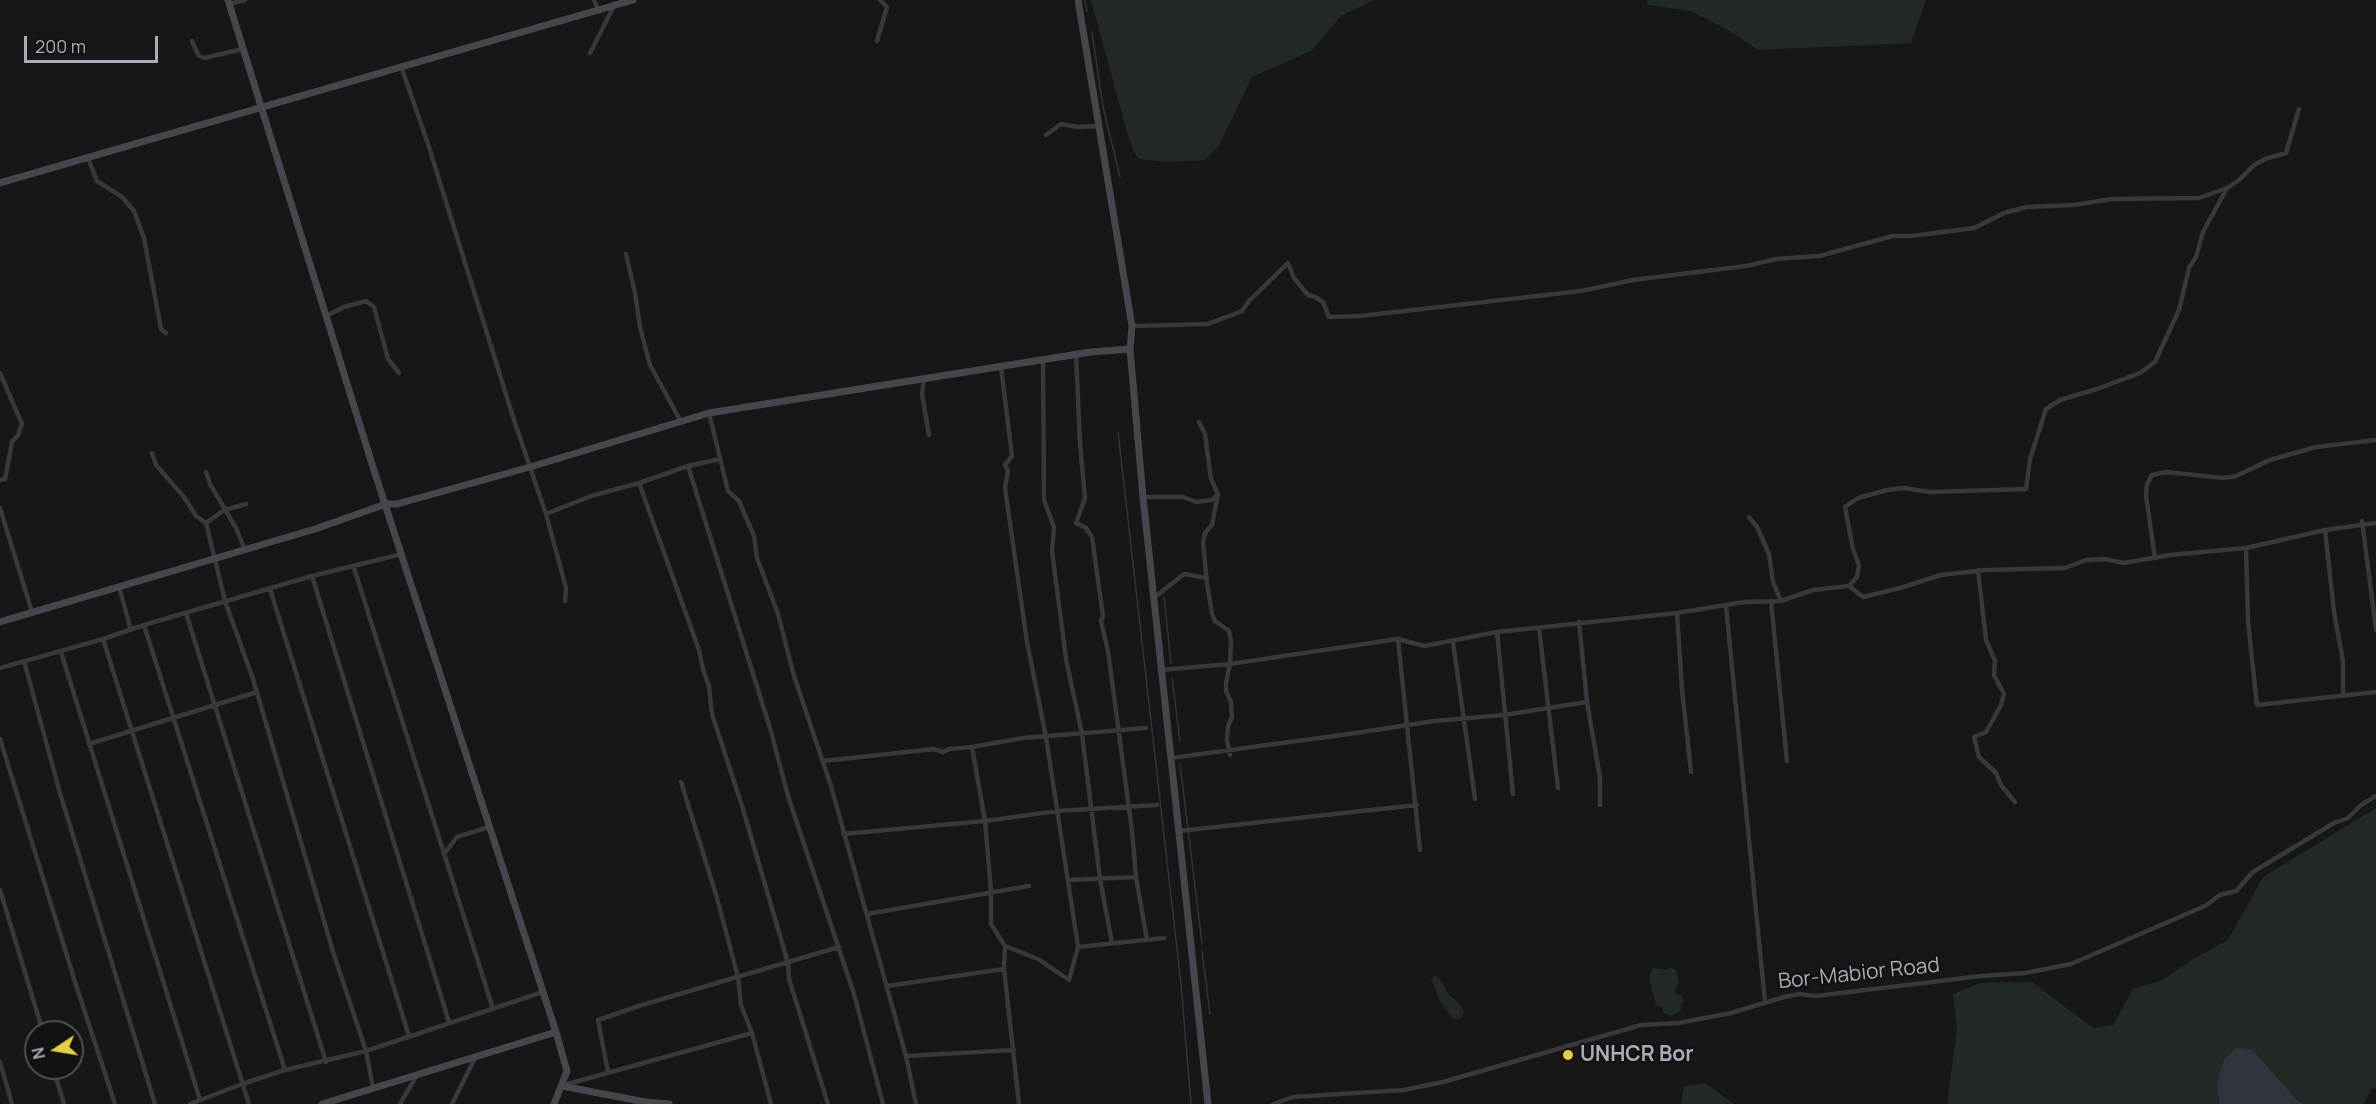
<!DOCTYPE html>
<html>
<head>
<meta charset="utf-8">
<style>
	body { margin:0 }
	#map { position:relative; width:2376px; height:1104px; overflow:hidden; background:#171718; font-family:Manrope,sans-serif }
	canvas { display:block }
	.north { position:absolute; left:24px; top:1020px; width:60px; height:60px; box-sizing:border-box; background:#121213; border:2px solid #4f4f55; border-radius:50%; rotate:258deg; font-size:16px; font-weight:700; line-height:24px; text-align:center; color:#aaabb7 }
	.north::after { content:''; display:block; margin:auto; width:21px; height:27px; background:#e1d046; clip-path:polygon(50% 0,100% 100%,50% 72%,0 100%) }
	.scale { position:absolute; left:24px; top:36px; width:134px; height:27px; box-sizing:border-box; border:3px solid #aaabb7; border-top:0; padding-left:8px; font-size:18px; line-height:21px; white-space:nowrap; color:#aaabb7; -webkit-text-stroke:4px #121213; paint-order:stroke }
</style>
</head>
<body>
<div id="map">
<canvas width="2376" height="1104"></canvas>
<div class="north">N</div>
<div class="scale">200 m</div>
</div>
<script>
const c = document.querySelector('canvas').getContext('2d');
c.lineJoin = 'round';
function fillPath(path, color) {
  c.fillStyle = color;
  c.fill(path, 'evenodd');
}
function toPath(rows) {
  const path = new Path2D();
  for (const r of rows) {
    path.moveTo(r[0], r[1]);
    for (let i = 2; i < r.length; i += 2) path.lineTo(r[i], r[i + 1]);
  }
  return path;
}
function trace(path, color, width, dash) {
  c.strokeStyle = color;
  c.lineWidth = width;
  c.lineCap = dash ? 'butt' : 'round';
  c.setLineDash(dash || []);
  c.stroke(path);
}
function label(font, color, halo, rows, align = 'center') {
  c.font = font + ' Manrope,sans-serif';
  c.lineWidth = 4.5;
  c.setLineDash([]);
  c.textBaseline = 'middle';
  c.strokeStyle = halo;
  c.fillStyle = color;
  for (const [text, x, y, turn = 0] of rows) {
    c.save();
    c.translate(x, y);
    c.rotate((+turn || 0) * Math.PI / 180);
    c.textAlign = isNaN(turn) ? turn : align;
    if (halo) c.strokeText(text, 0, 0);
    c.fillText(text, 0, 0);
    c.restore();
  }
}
const green = toPath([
	[1091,0,1374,0,1341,16,1311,51,1252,77,1220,144,1204,160,1169,162,1139,159,1135,154,1127,132],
	[1647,0,1926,0,1911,43,1758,50,1728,30,1691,11,1648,5],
	[2376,808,2376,1088,2371,1089,2364,1104,2304,1104,2297,1100,2253,1050,2217,1082,2219,1104,1947,1104,1957,1029,1953,994,1980,983,2032,982,2093,1028,2113,1025,2133,989,2163,980,2191,960,2228,940,2263,877],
	[1670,967,1676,970,1679,983,1675,991,1676,995,1681,995,1684,1001,1681,1005,1681,1011,1672,1016,1664,1013,1661,1006,1656,1006,1649,976,1653,968,1667,970],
	[1435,975,1441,981,1449,995,1461,1005,1464,1013,1459,1020,1452,1018,1440,1001,1431,979],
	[1705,1083,1734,1104,1681,1104,1684,1086]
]);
const water = toPath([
	[2236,1048,2253,1050,2297,1100,2304,1104,2219,1104,2217,1082,2224,1060]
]);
const stream = toPath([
	[1085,0,1087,11],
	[1092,32,1103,107,1120,177],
	[1118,432,1181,984,1191,1104],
	[1164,597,1171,664],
	[1172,678,1180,741],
	[1180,764,1202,943],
	[1202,951,1210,1014]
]);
const street = toPath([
	[594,0,599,11],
	[229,4,245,0],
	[192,41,199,56,204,58,243,49],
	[877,41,887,7,880,0],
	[590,53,614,6],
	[401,66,428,144,514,420,546,514,566,588,565,601],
	[1046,135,1061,124,1078,127,1100,126],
	[88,158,97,181,122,197,134,211,144,238,161,329,166,333],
	[626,254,635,293,640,327,650,365,680,420],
	[326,316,344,307,366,301,374,307,388,359,399,373],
	[1132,326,1208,324,1242,311,1249,301,1288,263,1294,278,1308,295,1315,297,1323,302,1329,317,1360,316,1581,291,1633,280,1746,266,1776,259,1819,256,1893,236,1911,236,1974,228,2004,213,2027,207,2074,205,2111,199,2199,198,2227,188,2239,180,2254,165,2265,159,2286,153,2299,109],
	[1076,354,1080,444,1085,498,1076,523,1086,528,1092,537,1103,616,1101,621,1108,651,1132,831,1136,877,1147,940],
	[1043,360,1044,500,1054,527,1052,551,1066,659,1082,734,1100,879,1112,943],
	[1001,367,1012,456,1005,465,1008,471,1005,488,1027,642,1046,737,1078,947],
	[0,373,22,424,18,435,12,442,5,479,0,480],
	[924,379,922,394,929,435],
	[709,413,728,491,739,501,754,536,757,558,778,614,794,676,831,786,906,1056,916,1104],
	[1199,422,1205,434,1211,479,1218,494,1212,525,1205,533,1203,542,1207,583,1212,614,1215,621,1229,631,1231,641,1230,664,1226,683,1226,691,1231,702,1232,717,1228,726,1227,740,1230,755],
	[152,453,156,465,184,497,196,516,206,523,224,510,246,504],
	[688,466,770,728,788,796,854,994,883,1104],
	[206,472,210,484,236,528,245,550],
	[639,483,699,650,703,669,709,686,712,714,742,806,788,963,789,979,828,1104],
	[1143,497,1183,497,1196,502,1212,500,1216,496],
	[0,508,32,612],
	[546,514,591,496,639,483,688,466,720,459],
	[1749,517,1757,527,1769,554,1773,582,1781,601],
	[2362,521,2376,630],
	[206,523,225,601,253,679,334,955,366,1051,373,1088],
	[2325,530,2334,612,2343,661,2343,696],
	[2246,548,2248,622,2257,705,2376,692],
	[2155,558,2146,496,2147,484,2152,475,2166,472,2224,478,2236,476,2270,460,2316,447,2376,440],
	[354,568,493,1009],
	[1978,570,1986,640,1995,661,1994,675,2004,694,2001,705,1986,732,1974,737,1979,757,1996,773,2001,785,2015,802],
	[312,576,449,1022],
	[1849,586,1857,577,1859,565,1853,549,1845,507,1858,498,1887,490,1904,488,1930,492,2026,489,2030,459,2046,409,2060,400,2097,389,2140,373,2155,362,2179,310,2189,268,2196,257,2203,232,2227,188],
	[119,587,131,630],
	[270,589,409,1036],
	[1155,597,1184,574,1207,578],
	[1771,601,1787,761],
	[1726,606,1765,1002],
	[186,613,326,1062],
	[1677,613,1682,690,1691,772],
	[1579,622,1587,702,1600,778,1600,805],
	[144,625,285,1070],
	[1539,628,1558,788],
	[1497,632,1513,794],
	[103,639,249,1104],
	[1398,639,1420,850],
	[1453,642,1475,799],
	[61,652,200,1100],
	[24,661,60,793,155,1104],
	[0,668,103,639,144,625,312,576,402,554],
	[1161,670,1230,664,1398,639,1424,646,1497,632,1677,613,1744,602,1781,601,1813,590,1849,586,1863,597,1900,588,1941,575,1985,570,2065,568,2086,560,2105,559,2124,563,2170,555,2246,548,2325,530,2376,523],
	[0,739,76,985,115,1104],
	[89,744,257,692],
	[972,747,985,821,991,891,991,924,1005,946,1004,969,1019,1104],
	[1171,758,1349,734,1434,721,1504,715,1587,702],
	[823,761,934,749,943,752,949,749,972,747,1023,738,1146,728],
	[681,782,717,898,738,977,741,1005,752,1033,771,1104],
	[1179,831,1417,805],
	[843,834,985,821,1057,811,1157,805],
	[444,854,457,837,489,827],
	[1068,880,1136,877],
	[0,890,43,1032],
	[867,914,1029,886],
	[1005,946,1038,959,1069,980,1078,947,1164,938],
	[887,986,1004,969],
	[906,1056,1014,1050],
	[0,1062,12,1104],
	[53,1068,64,1104],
	[608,1072,598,1020,642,1005,839,947],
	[564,1085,752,1033],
	[190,1104,242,1084,285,1070,366,1051,543,992],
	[400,1104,417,1075],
	[452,1104,476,1056],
	[1273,1104,1293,1097,1404,1090,1443,1082,1641,1025,1678,1023,1731,1013,1784,997,1800,994,1816,996,1981,976,2025,973,2071,964,2205,906,2220,895,2236,891,2253,872,2334,823,2348,818,2361,805,2376,796]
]);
const secondary = toPath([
	[228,0,372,464,556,1032,567,1071,554,1104],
	[1078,0,1132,326,1130,349,1143,497,1208,1104],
	[0,183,633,0],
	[0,622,315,529,386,504,397,504,530,467,709,413,1091,352,1130,349],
	[562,1086,645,1102,669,1104],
	[322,1104,556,1032]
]);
const markers = [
	[1568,1055,6,"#e1d046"]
];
const streetNames = [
	["Bor-Mabior Road",1859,974,-6]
];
const poiNames = [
	["UNHCR Bor",1580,1055]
];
fillPath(green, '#232a25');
fillPath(water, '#30343d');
trace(stream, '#30343d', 1.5);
trace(street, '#38383d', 4.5);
trace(secondary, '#46464d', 7);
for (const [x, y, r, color] of markers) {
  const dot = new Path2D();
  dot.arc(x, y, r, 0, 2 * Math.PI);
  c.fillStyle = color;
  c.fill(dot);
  trace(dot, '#121213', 2);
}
label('21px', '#aaabb7', '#121213', streetNames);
label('bold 21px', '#aaabb7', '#121213', poiNames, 'left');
</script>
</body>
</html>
